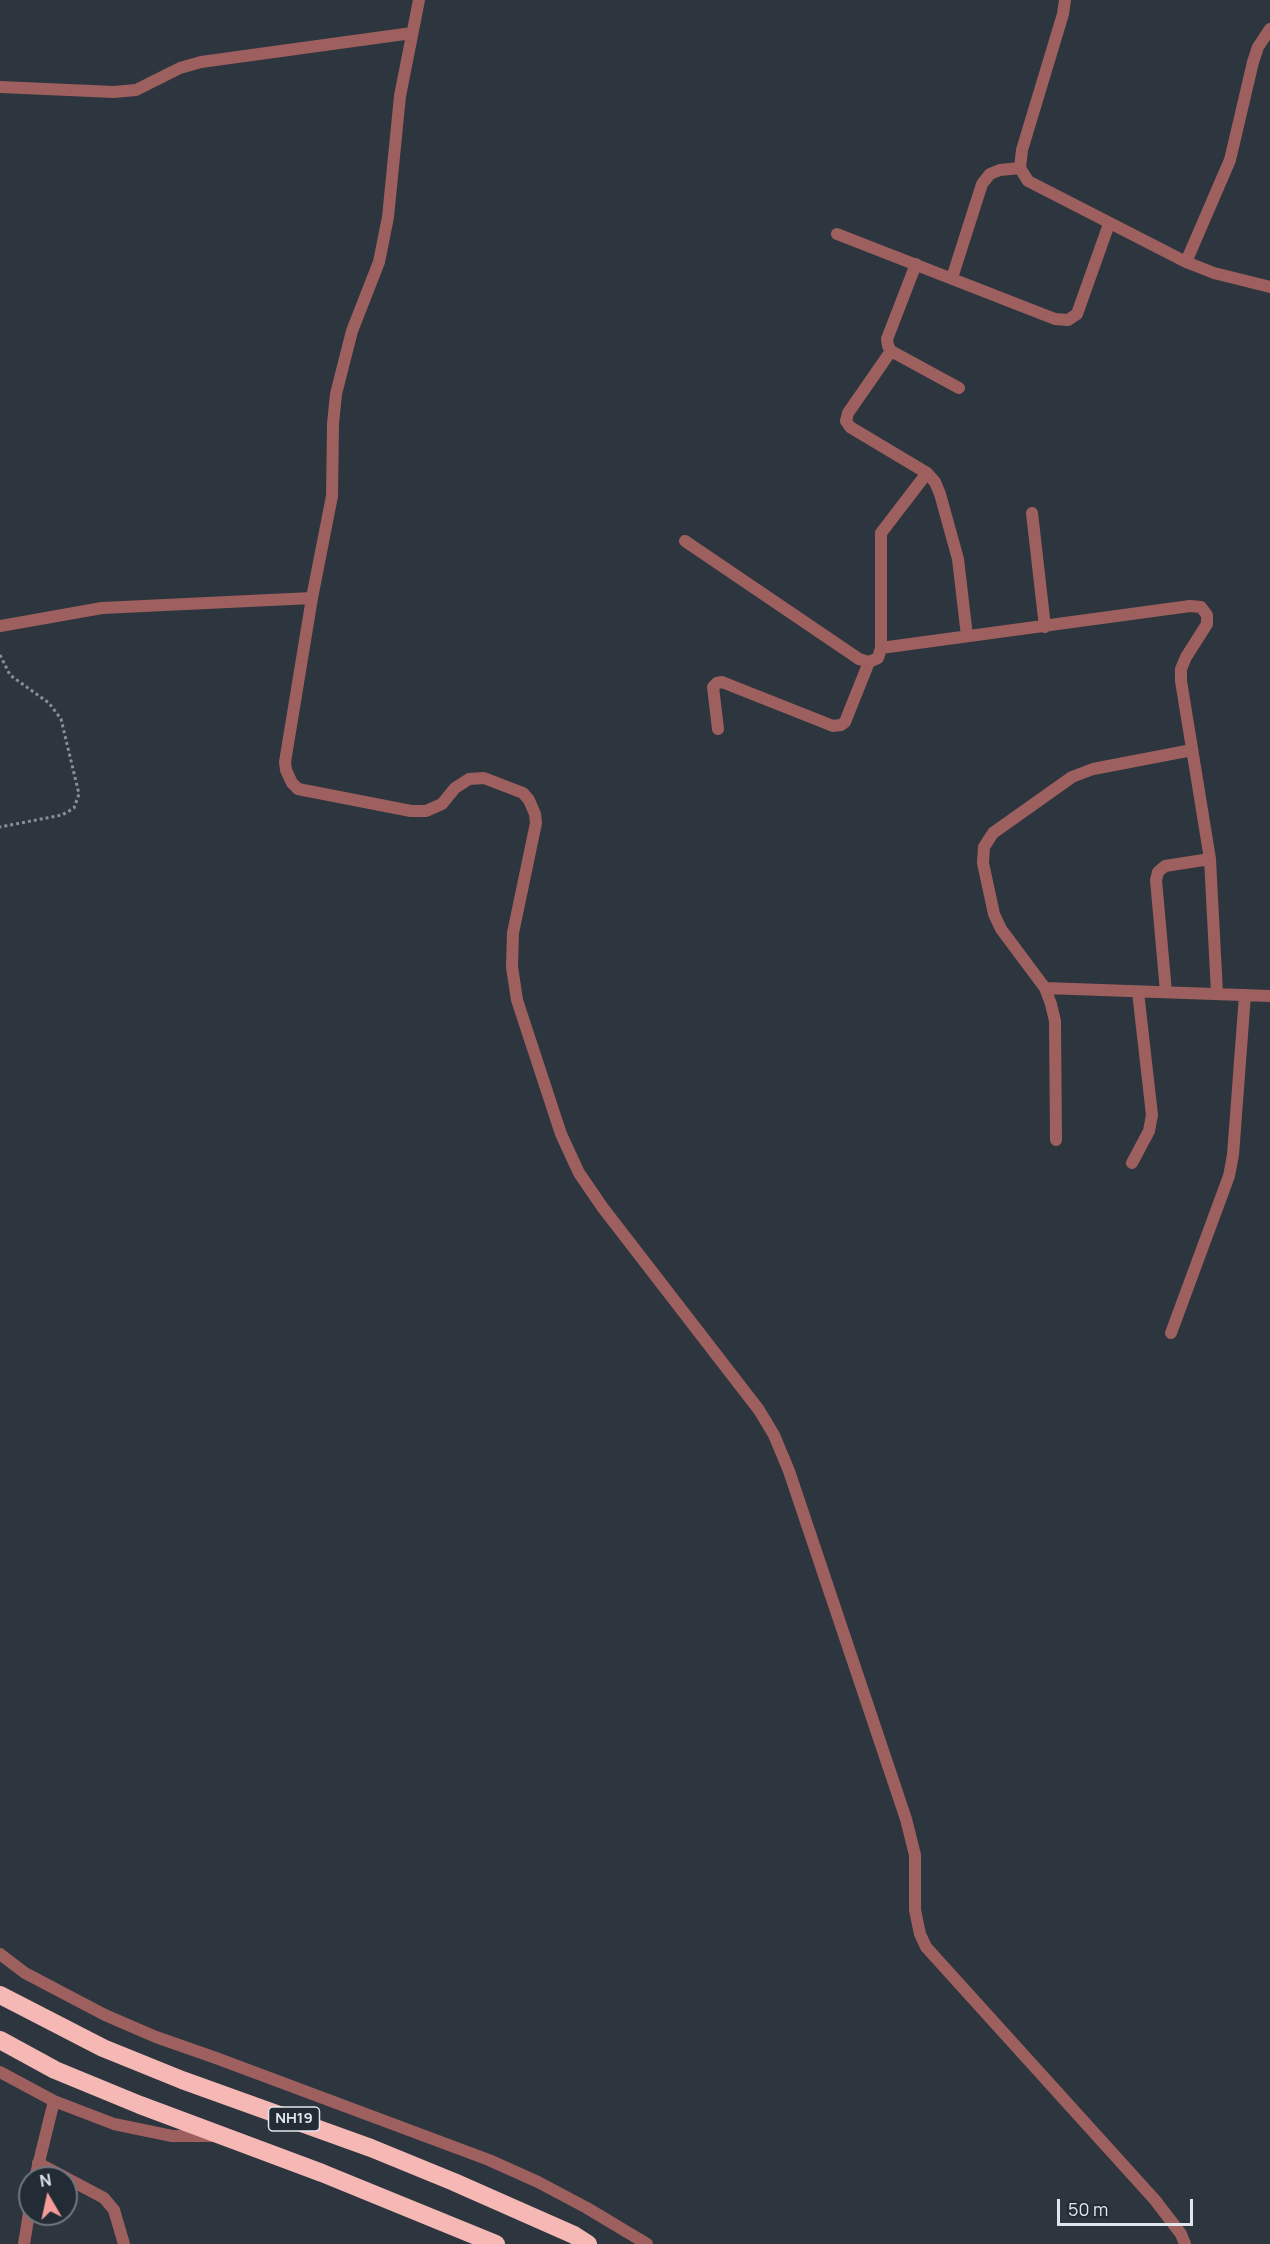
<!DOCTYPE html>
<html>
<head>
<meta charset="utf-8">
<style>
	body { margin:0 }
	#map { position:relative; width:1270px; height:2244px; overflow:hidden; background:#2d353f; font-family:Manrope,sans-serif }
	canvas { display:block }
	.north { position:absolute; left:18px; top:2166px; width:60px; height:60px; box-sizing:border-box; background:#232b35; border:2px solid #6f767e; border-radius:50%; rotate:351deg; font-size:16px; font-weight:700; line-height:24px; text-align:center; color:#e1e6ec }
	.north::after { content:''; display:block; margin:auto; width:21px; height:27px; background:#f59b99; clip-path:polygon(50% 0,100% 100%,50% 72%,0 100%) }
	.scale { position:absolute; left:1057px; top:2199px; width:136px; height:27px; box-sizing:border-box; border:3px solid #e1e6ec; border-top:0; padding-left:8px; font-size:18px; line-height:21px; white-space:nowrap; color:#e1e6ec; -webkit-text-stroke:4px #232b35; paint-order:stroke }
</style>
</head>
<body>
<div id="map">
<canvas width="1270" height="2244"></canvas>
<div class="north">N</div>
<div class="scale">50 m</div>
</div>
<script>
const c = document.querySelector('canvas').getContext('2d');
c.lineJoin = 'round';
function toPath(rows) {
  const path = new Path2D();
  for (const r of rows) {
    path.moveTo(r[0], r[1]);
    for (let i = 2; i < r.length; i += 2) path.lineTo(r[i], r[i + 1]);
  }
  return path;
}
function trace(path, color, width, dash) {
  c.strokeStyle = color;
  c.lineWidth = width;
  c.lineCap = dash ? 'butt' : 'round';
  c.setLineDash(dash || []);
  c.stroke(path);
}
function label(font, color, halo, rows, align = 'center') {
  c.font = font + ' Manrope,sans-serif';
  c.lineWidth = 6;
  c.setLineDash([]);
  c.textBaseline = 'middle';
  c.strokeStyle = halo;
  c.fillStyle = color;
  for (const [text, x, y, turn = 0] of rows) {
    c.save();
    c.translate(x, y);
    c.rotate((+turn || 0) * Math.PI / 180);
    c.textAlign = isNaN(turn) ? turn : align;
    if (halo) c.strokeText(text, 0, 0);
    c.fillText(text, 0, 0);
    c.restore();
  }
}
const path = toPath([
	[0,655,10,675,49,703,61,719,79,794,74,808,62,815,0,827]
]);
const street = toPath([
	[419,0,400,96,388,217,379,262,352,331,336,394,333,424,332,496,312,598,285,762,286,770,292,783,298,789,411,811,426,811,442,804,455,788,469,779,484,778,523,793,529,800,535,814,536,823,513,933,512,967,517,1000,561,1134,579,1173,603,1208,759,1410,774,1435,789,1471,906,1819,915,1855,915,1910,920,1934,926,1947,1155,2200,1181,2234,1185,2244],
	[1065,0,1063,14,1022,150,1020,168,1028,181,1186,262,1214,273,1270,287],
	[0,87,114,92,136,90,180,68,201,62,412,33],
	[837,234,1055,319,1068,320,1077,314,1109,224],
	[1186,262,1230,160,1253,62,1258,47,1270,29],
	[916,264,887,339,888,346,891,351,959,388],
	[952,278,982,184,990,174,1000,170,1020,168],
	[891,351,848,413,846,421,850,427,927,473,935,482,940,494,958,559,967,636],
	[1032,513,1045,627],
	[685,541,859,659,869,662,878,658,881,648,881,533,927,473],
	[0,626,102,608,312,598],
	[881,648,1190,606,1201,607,1207,615,1207,624,1186,657,1181,669,1181,681,1210,859,1217,993],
	[718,729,713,687,717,683,722,682,833,726,841,725,845,722,869,662],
	[1045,988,1270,996],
	[1166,992,1156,880,1158,872,1165,866,1210,859],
	[1056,1140,1055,1021,1051,1004,1045,988,1001,929,994,914,983,863,984,847,993,833,1072,777,1093,769,1192,750],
	[1132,1163,1149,1131,1152,1115,1138,992],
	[1171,1333,1229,1176,1233,1155,1245,995],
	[0,1954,25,1973,105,2015,156,2037,216,2058,489,2160,538,2182,587,2208,647,2244],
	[0,2072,54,2101,114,2124,172,2136,212,2136],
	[38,2163,104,2198,114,2210,124,2244],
	[35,2178,54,2101],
	[24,2244,30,2207]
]);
const highway = toPath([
	[0,1995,103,2048,182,2080,371,2148,454,2182,574,2235,588,2244],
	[0,2040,55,2070,140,2105,322,2173,496,2244]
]);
const shields = [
	[294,2119,51]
];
const shieldNames = [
	["NH19",294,2119]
];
trace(path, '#888f97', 3, [3, 3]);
trace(street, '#9e605e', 12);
trace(highway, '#f6b8b5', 18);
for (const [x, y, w] of shields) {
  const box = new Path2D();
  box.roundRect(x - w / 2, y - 12, w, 24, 4.5);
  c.fillStyle = '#232b35';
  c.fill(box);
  trace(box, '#e1e6ec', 1.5);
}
label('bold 15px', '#e1e6ec', null, shieldNames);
</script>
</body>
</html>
